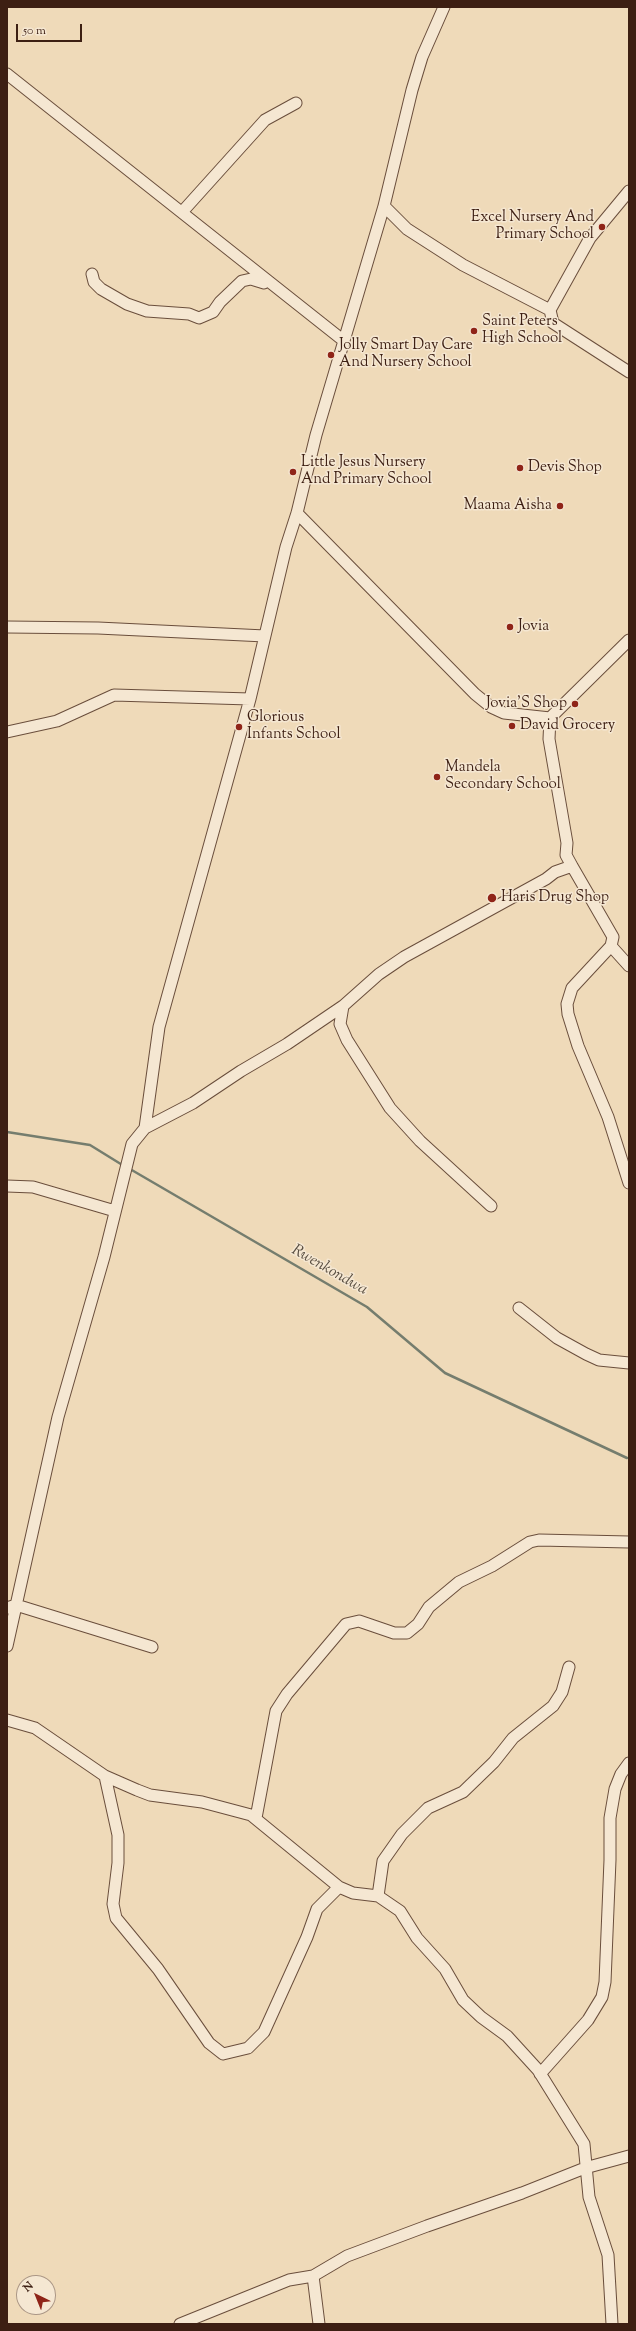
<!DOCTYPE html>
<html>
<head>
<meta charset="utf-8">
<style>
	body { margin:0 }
	#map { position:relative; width:636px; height:2331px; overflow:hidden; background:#efdab9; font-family:"Sorts Mill Goudy",serif }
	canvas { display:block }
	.frame { position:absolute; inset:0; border:8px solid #3d1f13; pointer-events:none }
	.north { position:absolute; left:16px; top:2275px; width:40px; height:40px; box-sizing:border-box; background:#f5e7d2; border:1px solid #ab9786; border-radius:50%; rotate:317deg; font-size:11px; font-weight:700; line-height:16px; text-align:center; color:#3d1f13 }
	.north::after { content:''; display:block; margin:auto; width:14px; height:18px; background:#8f2418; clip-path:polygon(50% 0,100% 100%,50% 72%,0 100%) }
	.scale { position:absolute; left:16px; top:24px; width:66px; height:18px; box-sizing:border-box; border:2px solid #3d1f13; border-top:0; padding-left:5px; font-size:12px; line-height:14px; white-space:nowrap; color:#3d1f13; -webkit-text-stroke:3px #f5e7d2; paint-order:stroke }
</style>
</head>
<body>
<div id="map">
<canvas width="636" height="2331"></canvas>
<div class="frame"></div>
<div class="north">N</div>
<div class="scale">50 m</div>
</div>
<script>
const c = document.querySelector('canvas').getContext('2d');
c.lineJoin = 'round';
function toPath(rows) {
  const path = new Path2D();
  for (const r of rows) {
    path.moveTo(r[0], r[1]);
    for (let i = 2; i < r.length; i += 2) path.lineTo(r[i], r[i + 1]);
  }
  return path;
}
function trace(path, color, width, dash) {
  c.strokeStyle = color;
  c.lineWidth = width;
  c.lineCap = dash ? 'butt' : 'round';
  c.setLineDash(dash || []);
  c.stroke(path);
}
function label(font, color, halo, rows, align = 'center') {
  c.font = font + ' "Sorts Mill Goudy",serif';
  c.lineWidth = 3;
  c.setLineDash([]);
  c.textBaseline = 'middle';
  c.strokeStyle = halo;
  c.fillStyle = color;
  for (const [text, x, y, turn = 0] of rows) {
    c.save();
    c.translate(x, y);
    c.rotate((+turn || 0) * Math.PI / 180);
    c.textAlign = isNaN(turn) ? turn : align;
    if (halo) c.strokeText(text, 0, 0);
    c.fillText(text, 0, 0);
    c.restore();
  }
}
const stream = toPath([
	[7,1132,90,1145,124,1166],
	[130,1169,367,1307,445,1373,627,1458]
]);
const minor = toPath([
	[7,74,344,341],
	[384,206,407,229,463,265,550,310,553,323,629,372],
	[183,211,265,120,296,103],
	[92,274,94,282,101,289,127,304,147,311,189,314,199,318,213,312,220,302,242,281,251,279,264,283],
	[550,310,590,238,629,191],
	[297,513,475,694,491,707,504,713,550,718],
	[7,627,98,628,265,636],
	[7,732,57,721,114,695,250,699],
	[572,866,613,937,611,946,572,988,567,1004,568,1014,578,1046,608,1117,629,1183],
	[611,946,629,966],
	[343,1006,340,1024,347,1040,390,1108,420,1141,491,1206],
	[145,1128,193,1103,241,1071,287,1044,343,1006,379,974,404,957,546,879,555,872,572,866,566,855,567,843,549,739,550,718,629,640],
	[7,1186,33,1187,115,1211],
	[519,1308,557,1338,586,1354,599,1360,629,1363],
	[7,1608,16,1605,152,1647],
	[7,1646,58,1417,104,1257,132,1144,145,1128,159,1027,250,699,286,547,297,513,316,435,384,206,412,90,422,57,444,7],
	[7,1720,35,1728,105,1776,137,1790,150,1795,202,1802,251,1815,339,1887,353,1893,378,1896,400,1911,417,1938,445,1969,463,2000,481,2017,507,2036,538,2070,584,2144,589,2197,608,2255,612,2324],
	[105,1776,118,1835,118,1863,113,1904,116,1918,158,1969,209,2043,223,2054,248,2048,264,2032,307,1937,317,1909,339,1887],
	[256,1818,276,1711,287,1694,346,1624,359,1621,394,1633,407,1633,418,1624,429,1607,459,1582,492,1566,530,1542,539,1540,629,1542],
	[378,1896,383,1861,402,1834,428,1808,463,1792,494,1762,513,1738,553,1706,562,1692,569,1667],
	[540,2074,588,2020,602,1997,605,1982,610,1860,610,1818,615,1789,621,1774,629,1763],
	[313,2276,319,2324],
	[180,2324,289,2280,313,2276,347,2256,427,2226,522,2193,585,2168,629,2156]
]);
const markers = [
	[602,227,4,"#8f2418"],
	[474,331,4,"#8f2418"],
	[331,355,4,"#8f2418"],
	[520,468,4,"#8f2418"],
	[293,472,4,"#8f2418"],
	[560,506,4,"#8f2418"],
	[510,627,4,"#8f2418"],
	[575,704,4,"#8f2418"],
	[512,726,4,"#8f2418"],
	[239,727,4,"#8f2418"],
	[437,777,4,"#8f2418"],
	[492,898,5,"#8f2418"]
];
const poiNames = [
	["Excel Nursery And",594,218,"right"],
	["Primary School",594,235,"right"],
	["Saint Peters",482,322],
	["High School",482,339],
	["Jolly Smart Day Care",339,346],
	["And Nursery School",339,363],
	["Little Jesus Nursery",301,463],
	["And Primary School",301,480],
	["Devis Shop",528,468],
	["Maama Aisha",552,506,"right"],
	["Jovia",518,627],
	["Jovia'S Shop",567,704,"right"],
	["Glorious",247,718],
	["Infants School",247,735],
	["David Grocery",520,726],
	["Mandela",445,768],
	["Secondary School",445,785],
	["Haris Drug Shop",501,898]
];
const waterNames = [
	["Rwenkondwa",329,1271,30]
];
trace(stream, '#757d6e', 2.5);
trace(minor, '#6a4e3c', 13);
trace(minor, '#f5e7d2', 11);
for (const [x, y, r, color] of markers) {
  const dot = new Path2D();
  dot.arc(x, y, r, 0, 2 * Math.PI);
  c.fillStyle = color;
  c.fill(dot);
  trace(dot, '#f5e7d2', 1.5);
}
label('15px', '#3d1f13', '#f5e7d2', poiNames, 'left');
label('italic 16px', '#594e41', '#f5e7d2', waterNames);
</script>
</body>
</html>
